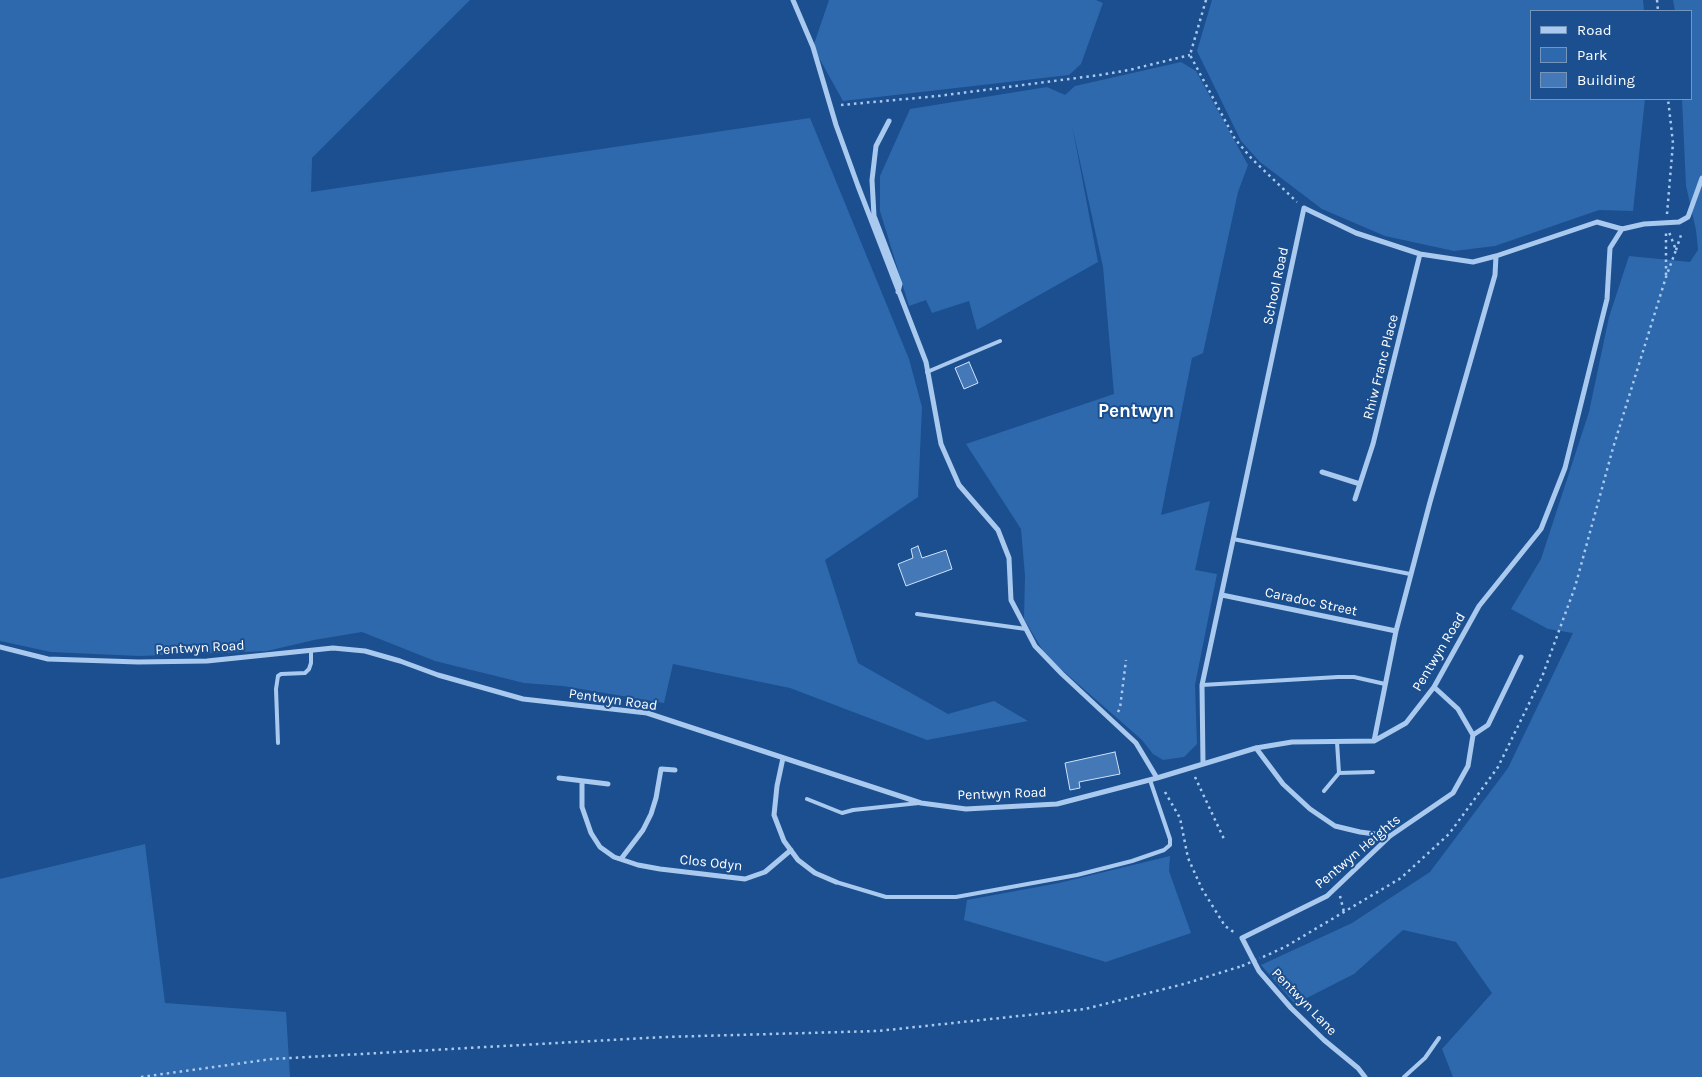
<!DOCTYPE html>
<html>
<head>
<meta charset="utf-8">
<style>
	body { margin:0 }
	#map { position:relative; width:1702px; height:1077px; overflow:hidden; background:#1b4f8f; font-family:Karla,sans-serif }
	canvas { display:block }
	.legend { position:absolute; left:1530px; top:10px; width:162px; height:90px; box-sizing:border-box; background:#1b4f8f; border:1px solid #7695bc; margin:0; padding:6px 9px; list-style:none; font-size:15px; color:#fff }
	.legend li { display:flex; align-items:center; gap:10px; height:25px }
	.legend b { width:25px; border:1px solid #7695bc }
</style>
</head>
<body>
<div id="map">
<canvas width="1702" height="1077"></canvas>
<ul class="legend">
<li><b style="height:6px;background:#a9c9ee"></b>Road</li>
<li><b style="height:14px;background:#2e69ad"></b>Park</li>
<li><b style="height:14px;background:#4478b7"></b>Building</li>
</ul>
</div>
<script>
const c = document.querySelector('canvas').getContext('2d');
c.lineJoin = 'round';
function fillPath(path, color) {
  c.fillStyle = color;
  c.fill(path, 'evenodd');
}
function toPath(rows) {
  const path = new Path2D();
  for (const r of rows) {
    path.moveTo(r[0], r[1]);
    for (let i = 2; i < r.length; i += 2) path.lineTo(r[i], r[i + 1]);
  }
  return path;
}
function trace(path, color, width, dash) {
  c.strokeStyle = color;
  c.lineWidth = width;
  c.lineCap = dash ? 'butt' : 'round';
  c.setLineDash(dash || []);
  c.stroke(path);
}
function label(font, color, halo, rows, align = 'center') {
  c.font = font + ' Karla,sans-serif';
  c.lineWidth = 4;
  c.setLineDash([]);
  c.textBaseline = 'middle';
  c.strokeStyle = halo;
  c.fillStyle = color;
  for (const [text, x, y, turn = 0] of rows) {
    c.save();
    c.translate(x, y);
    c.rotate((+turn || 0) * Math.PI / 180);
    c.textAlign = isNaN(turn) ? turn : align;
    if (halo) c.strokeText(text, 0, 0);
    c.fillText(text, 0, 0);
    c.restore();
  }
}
const green = toPath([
	[0,0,470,0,312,158,311,192,810,118,909,359,922,407,918,497,825,560,858,663,948,714,994,701,1028,721,927,740,790,688,673,664,664,703,563,686,524,683,435,661,362,632,314,640,267,651,139,656,51,652,0,641],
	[829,0,1096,0,1103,3,1081,64,1069,75,843,101,813,47],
	[1212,0,1643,0,1644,11,1531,11,1531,99,1645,99,1633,211,1599,210,1495,246,1454,251,1385,236,1322,209,1260,162,1241,141,1197,51],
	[1673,0,1702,0,1702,1077,1453,1077,1442,1049,1492,993,1456,942,1403,930,1354,974,1295,1004,1261,965,1352,923,1430,872,1508,768,1573,633,1548,629,1511,609,1541,559,1589,412,1609,317,1629,256,1690,262,1698,250,1696,230,1686,186,1682,99,1691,99,1691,11,1675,11],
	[1181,62,1196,71,1248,165,1238,192,1203,353,1192,358,1161,515,1210,501,1195,570,1217,574,1195,685,1197,744,1184,757,1163,760,1153,754,1142,740,1046,656,1024,619,1025,576,1021,529,966,444,1114,394,1103,267,1072,125,1098,262,977,330,969,301,932,313,926,300,909,306,880,211,880,176,910,109,1047,87,1065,95,1075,86],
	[145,844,165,1003,286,1012,290,1077,0,1077,0,879],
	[1170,856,1169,871,1191,933,1106,962,964,920,967,900,1059,883]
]);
const building = toPath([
	[969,362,978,383,964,389,955,368,969,362],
	[918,546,922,558,946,550,952,569,906,586,898,564,913,558,911,549,918,546],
	[1115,752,1120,774,1079,782,1080,788,1070,790,1065,763,1115,752]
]);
const path = toPath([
	[1206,0,1190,55,1235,139,1252,159,1297,202],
	[1657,0,1658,11],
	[841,105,938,96,1100,75,1129,70,1190,55],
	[1667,214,1673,143,1668,99],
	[1676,250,1682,232],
	[1666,275,1666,233],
	[1118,712,1120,708,1126,660],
	[1195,777,1224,839],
	[1165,792,1180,818,1188,858,1202,889,1225,926,1235,933],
	[1340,896,1344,912],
	[1263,957,1285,947,1401,878,1449,834,1498,767,1542,677,1575,587,1613,448,1666,277,1676,250,1669,232],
	[141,1077,272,1059,664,1037,878,1031,1085,1009,1184,984,1242,966]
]);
const service = toPath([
	[927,372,1000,341],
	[1233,539,1410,574],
	[917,614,1026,629],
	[1202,685,1338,677,1354,677,1385,684],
	[1337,742,1339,773],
	[278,743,276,689,278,676,281,674,305,673,309,669,311,663,311,651],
	[1324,791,1339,773,1373,772],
	[807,799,842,813,853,810,919,803],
	[836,882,886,897,956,897,1077,875,1132,861,1164,850,1170,845,1170,839,1150,780],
	[1404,1077,1425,1058,1439,1038]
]);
const minor = toPath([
	[793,0,813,47,836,125,858,186,926,362,941,444,959,485,998,530,1009,558,1011,600,1035,646,1062,674,1136,743,1157,778],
	[889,121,876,146,872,180,874,216,900,284,898,292],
	[1322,472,1360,484],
	[1355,499,1373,444,1420,254],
	[1222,595,1396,631],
	[0,647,48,659,138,662,207,661,333,648,365,651,400,661,438,675,523,699,647,713,921,803,966,809,1057,804,1157,778,1256,748,1292,742,1374,741,1406,723,1434,687,1479,606,1541,529,1565,468,1607,299,1610,248,1622,229],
	[1473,735,1488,725,1521,657],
	[1374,741,1396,631,1430,502,1495,275,1496,256],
	[1256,748,1283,784,1310,809,1335,826,1360,832,1390,836],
	[783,758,777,786,774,815,784,841,798,860,815,873,836,882],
	[1203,764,1202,685,1304,208,1356,233,1420,254,1473,262,1496,256,1597,222,1622,229,1644,224,1679,222,1688,217,1702,178],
	[559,778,608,784],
	[582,781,582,807,591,833,600,847,614,857,638,865,660,869,745,879,765,872,791,850],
	[621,859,643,830,651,814,656,798,661,769,675,770],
	[1365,1077,1358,1068,1324,1040,1291,1008,1259,971,1242,938,1327,896,1390,836,1453,793,1468,766,1473,735,1458,709,1434,687]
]);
const pathBridge = toPath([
	[1242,966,1260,958]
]);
const streetNames = [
	["School Road",1276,286,-78],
	["Rhiw Franc Place",1381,367,-76],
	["Caradoc Street",1311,602,12],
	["Pentwyn Road",200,648,-3],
	["Pentwyn Road",1439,652,-59],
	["Pentwyn Road",613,700,8],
	["Pentwyn Road",1002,794,-2],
	["Pentwyn Heights",1358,852,-40],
	["Clos Odyn",711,863,6],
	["Pentwyn Lane",1304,1002,46]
];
const districtNames = [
	["Pentwyn",1136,412]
];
fillPath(green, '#2e69ad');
fillPath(building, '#4478b7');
trace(building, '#cfe3fa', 1);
trace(path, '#a9c9ee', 2.5, [2.5, 4]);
trace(service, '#a9c9ee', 4);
trace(minor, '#a9c9ee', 5);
trace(pathBridge, '#a9c9ee', 2.5, [2.5, 4]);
label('14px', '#fff', '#1b4f8f', streetNames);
label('bold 19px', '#fff', '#1b4f8f', districtNames);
</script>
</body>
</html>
